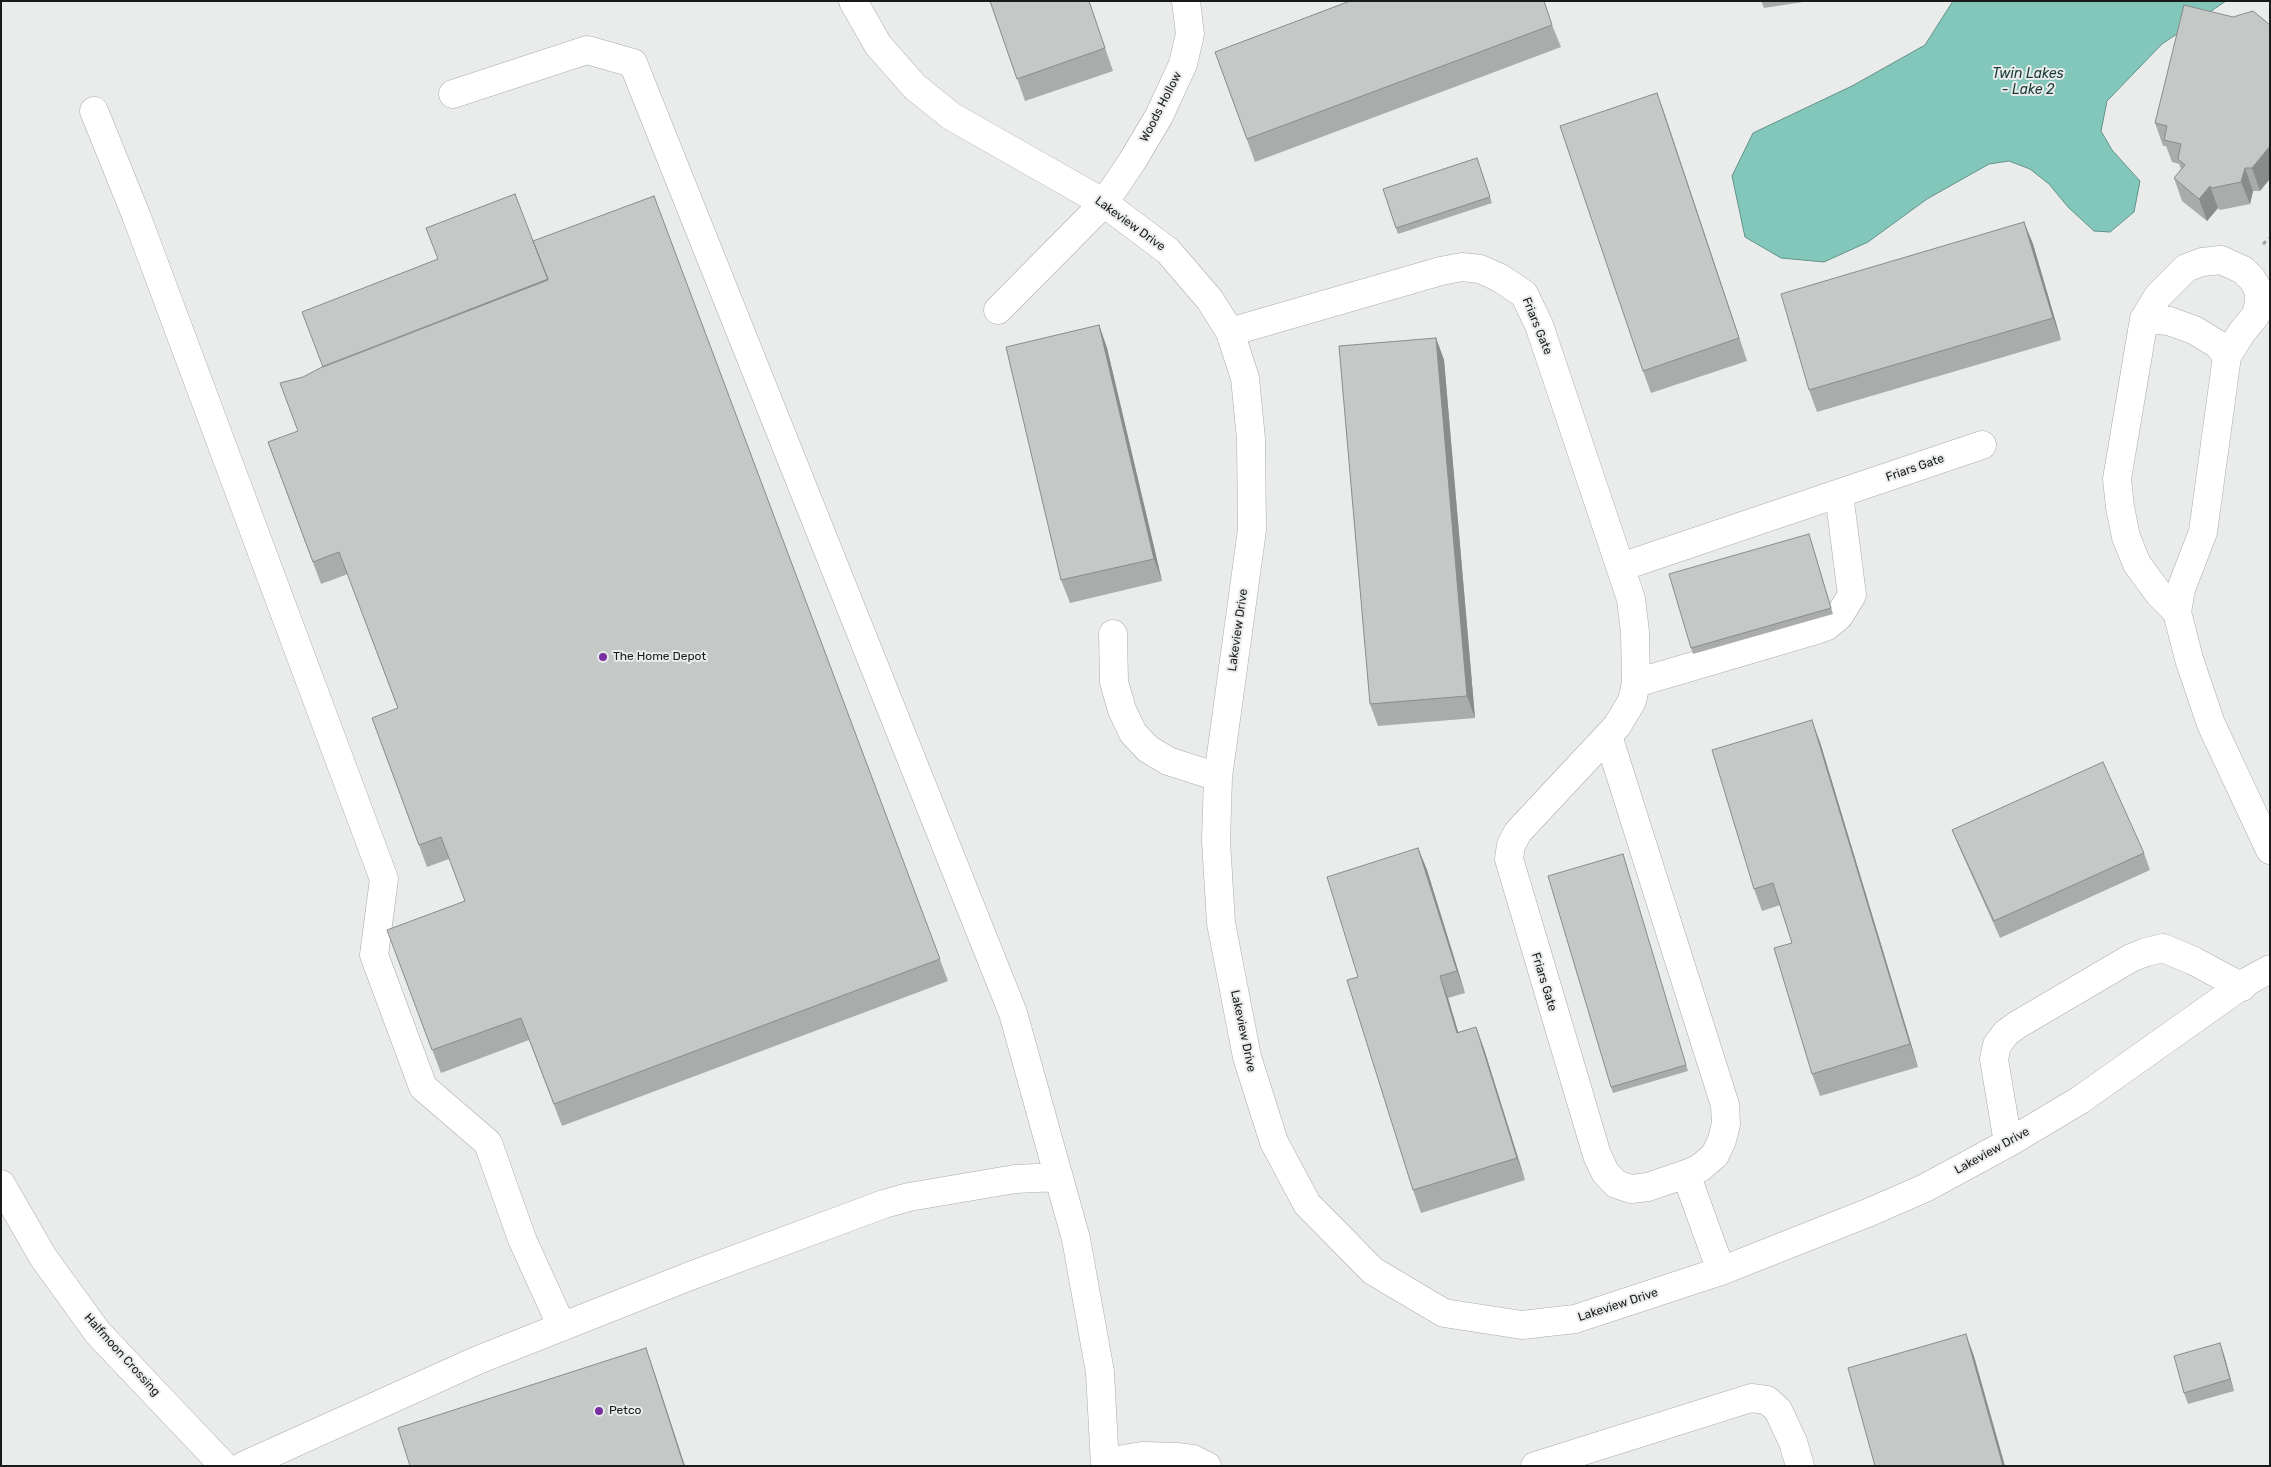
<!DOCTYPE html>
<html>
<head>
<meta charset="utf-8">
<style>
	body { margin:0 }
	#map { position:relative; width:2271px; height:1467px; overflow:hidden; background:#e9eceb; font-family:Rubik,sans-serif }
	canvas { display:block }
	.frame { position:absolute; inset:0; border:2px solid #191a1a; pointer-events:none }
</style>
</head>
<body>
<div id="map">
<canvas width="2271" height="1467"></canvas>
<div class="frame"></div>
</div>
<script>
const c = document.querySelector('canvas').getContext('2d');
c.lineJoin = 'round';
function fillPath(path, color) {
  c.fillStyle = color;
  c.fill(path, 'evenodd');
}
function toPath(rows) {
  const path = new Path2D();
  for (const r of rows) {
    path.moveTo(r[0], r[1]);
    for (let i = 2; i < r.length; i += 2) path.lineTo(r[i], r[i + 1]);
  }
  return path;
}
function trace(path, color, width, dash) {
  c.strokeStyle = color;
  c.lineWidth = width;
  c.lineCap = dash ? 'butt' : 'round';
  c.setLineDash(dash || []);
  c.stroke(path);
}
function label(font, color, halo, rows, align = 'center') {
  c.font = font + ' Rubik,sans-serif';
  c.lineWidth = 4;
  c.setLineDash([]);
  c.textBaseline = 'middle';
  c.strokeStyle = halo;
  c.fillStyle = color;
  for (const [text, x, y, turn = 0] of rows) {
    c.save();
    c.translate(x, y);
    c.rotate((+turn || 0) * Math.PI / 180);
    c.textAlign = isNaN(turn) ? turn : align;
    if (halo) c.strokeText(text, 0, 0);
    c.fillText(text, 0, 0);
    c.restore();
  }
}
const water = toPath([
	[1953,1,2226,1,2162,44,2107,101,2101,131,2112,150,2140,181,2134,212,2110,232,2094,231,2068,207,2049,184,2030,169,2009,161,1989,164,1927,199,1868,242,1824,262,1781,258,1745,237,1732,176,1753,133,1852,86,1925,45,1953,1]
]);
const path = toPath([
	[2263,244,2270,238]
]);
const minor = toPath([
	[853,1,878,45,915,87,951,116,1104,203,1168,251,1210,300,1230,332,1245,378,1251,439,1252,530,1218,777,1216,841,1221,923,1247,1057,1274,1142,1307,1204,1373,1271,1444,1313,1522,1325,1575,1319,1721,1271,1870,1212,1925,1188,2008,1143,2080,1100,2248,981,2270,969],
	[453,94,587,50,633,63,1013,1013,1076,1239,1100,1372,1105,1466],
	[94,111,136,215,384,879,374,955,423,1087,488,1143,522,1239,562,1327],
	[998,310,1104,203,1133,160,1159,116,1183,64,1190,34,1186,1],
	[2144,319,2158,296,2186,268,2202,262,2221,260,2243,270,2252,279,2259,291,2259,303,2256,315,2242,332,2227,356],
	[1230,332,1441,271,1462,267,1480,269,1500,278,1524,294,1539,325,1631,599,1635,632,1636,683,1632,701,1617,726,1518,832,1511,845,1509,859,1597,1155,1605,1172,1616,1184,1631,1189,1648,1187,1686,1174],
	[1621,567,1982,445],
	[2177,612,2159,594,2137,564,2126,537,2120,507,2117,479,2144,319,2169,321,2194,330,2217,344,2227,356,2203,532,2181,589,2177,612,2189,659,2211,724,2270,850],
	[1113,634,1114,682,1122,710,1133,733,1148,749,1168,761,1218,777],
	[1636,683,1816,630,1827,626,1839,616,1852,595,1839,494],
	[1608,736,1725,1105,1726,1124,1722,1140,1715,1155,1700,1168,1686,1174,1721,1271],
	[2008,1143,1994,1059,1997,1045,2006,1033,2017,1025,2131,958,2146,952,2163,948,2194,961,2242,987],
	[1,1184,43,1257,98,1333,224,1466],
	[1105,1462,1142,1456,1177,1457,1193,1459,1207,1466],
	[243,1466,478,1360,690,1276,884,1204,909,1197,1015,1179,1059,1177],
	[1535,1466,1751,1398,1767,1400,1778,1410,1793,1442,1800,1466]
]);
const wall = toPath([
	[990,1,1089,1,1113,71,1025,101],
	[1761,1,1810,1,1764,8],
	[2233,17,2260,191,2253,191,2250,204,2220,210,2218,208,2207,221,2182,201,2174,178,2181,169,2179,164,2172,162,2166,146,2163,146,2155,123],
	[1552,25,1561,47,1255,162,1215,52],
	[1657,93,1747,361,1651,393,1643,371],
	[1477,158,1492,203,1398,234,1383,189],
	[654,196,948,981,562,1126,529,1040,441,1073,387,930,465,901,449,859,427,867,372,718,398,709,348,574,321,584,268,442,298,432,539,258],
	[2024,222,2033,244,2061,340,1817,412,1809,390],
	[1099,325,1107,348,1162,581,1070,603,1061,580],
	[1436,338,1444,360,1475,718,1378,726,1370,704],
	[1811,540,1833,614,1693,654,1691,648],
	[1820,742,1918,1067,1820,1096,1812,1074,1792,943,1780,905,1762,911,1754,889],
	[1952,830,2144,853,2150,870,2000,938,1959,847],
	[1418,848,1427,870,1465,993,1448,998,1458,1032,1476,1027,1484,1049,1525,1180,1421,1213,1413,1190],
	[1623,854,1688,1071,1613,1093,1611,1087],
	[2220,1343,2224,1355,2234,1391,2188,1404,2184,1393]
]);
const shadedWall = toPath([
	[1657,93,1665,115,1747,361,1739,338],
	[2270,146,2270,179,2260,191,2252,168],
	[2245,168,2253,191,2250,204,2241,182],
	[2210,186,2218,208,2207,221,2199,199],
	[2024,222,2033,244,2061,340,2053,318],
	[1099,325,1107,348,1162,581,1154,559],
	[1436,338,1444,360,1475,718,1467,696],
	[1812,720,1820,742,1918,1067,1910,1044],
	[1418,848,1427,870,1465,993,1457,971],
	[1440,976,1448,998,1465,1055,1457,1033],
	[1476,1027,1484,1049,1525,1180,1517,1158],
	[1966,1334,1974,1356,2005,1466,2003,1466],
	[2220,1343,2224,1355,2234,1391,2230,1379],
	[646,1348,654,1371,685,1466,684,1466]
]);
const building = toPath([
	[990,1,1089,1,1105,48,1017,79,990,1],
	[1350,1,1544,1,1552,25,1247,139,1215,52,1350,1],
	[2184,5,2233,17,2253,11,2270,25,2270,146,2252,168,2245,168,2241,182,2212,188,2210,186,2199,199,2174,178,2185,165,2178,159,2181,144,2164,140,2167,126,2155,123,2184,5],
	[1657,93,1739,338,1643,371,1560,126,1657,93],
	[1477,158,1490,197,1396,228,1383,189,1477,158],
	[515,194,548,280,323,367,302,312,438,259,426,228,515,194],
	[654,196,940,959,554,1104,521,1018,432,1050,387,930,465,901,441,837,419,845,372,718,398,708,339,552,313,562,268,442,298,431,280,383,303,377,324,366,548,279,533,241,654,196],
	[2024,222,2053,318,1809,390,1781,294,2024,222],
	[1099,325,1154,559,1061,580,1006,347,1099,325],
	[1436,338,1467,696,1370,704,1339,346,1436,338],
	[1809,534,1831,608,1691,648,1669,574,1809,534],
	[1812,720,1910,1044,1812,1074,1774,948,1792,943,1773,883,1754,889,1712,750,1812,720],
	[2103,762,2144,853,1994,921,1952,830,2103,762],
	[1418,848,1457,971,1440,976,1457,1033,1476,1027,1517,1158,1413,1190,1347,980,1358,977,1327,877,1418,848],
	[1623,854,1686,1065,1611,1087,1548,876,1623,854],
	[1966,1334,2003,1466,1875,1466,1848,1368,1966,1334],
	[2220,1343,2230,1379,2184,1393,2174,1356,2220,1343],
	[646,1348,684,1466,410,1466,398,1428,646,1348]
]);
const markers = [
	[603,657,5,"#792fa1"],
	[599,1411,5,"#792fa1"]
];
const streetNames = [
	["Woods Hollow",1161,107,-63],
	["Lakeview Drive",1130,224,36],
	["Friars Gate",1537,326,68],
	["Friars Gate",1915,468,-19],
	["Lakeview Drive",1238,630,-82],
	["Friars Gate",1544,982,73],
	["Lakeview Drive",1243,1031,78],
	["Lakeview Drive",1992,1151,-29],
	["Lakeview Drive",1618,1305,-18],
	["Halfmoon Crossing",122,1355,48]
];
const poiNames = [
	["The Home Depot",613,657],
	["Petco",609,1411]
];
const waterNames = [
	["Twin Lakes",2028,74],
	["- Lake 2",2028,90]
];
fillPath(water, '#83c6ba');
trace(water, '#63928a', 1);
trace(minor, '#a8acab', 29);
trace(path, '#a1a3a2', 3, [4, 4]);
trace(minor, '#fff', 28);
fillPath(wall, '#a9acab');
fillPath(shadedWall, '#898c8b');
fillPath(building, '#c4c8c7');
trace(building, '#898c8b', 1);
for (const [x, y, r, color] of markers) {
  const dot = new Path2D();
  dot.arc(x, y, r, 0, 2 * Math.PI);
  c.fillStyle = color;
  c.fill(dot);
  trace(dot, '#e9eceb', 2);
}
label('12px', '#191a1a', '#e9eceb', streetNames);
label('12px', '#191a1a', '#e9eceb', poiNames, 'left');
label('italic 14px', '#193a35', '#e9eceb', waterNames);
</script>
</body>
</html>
